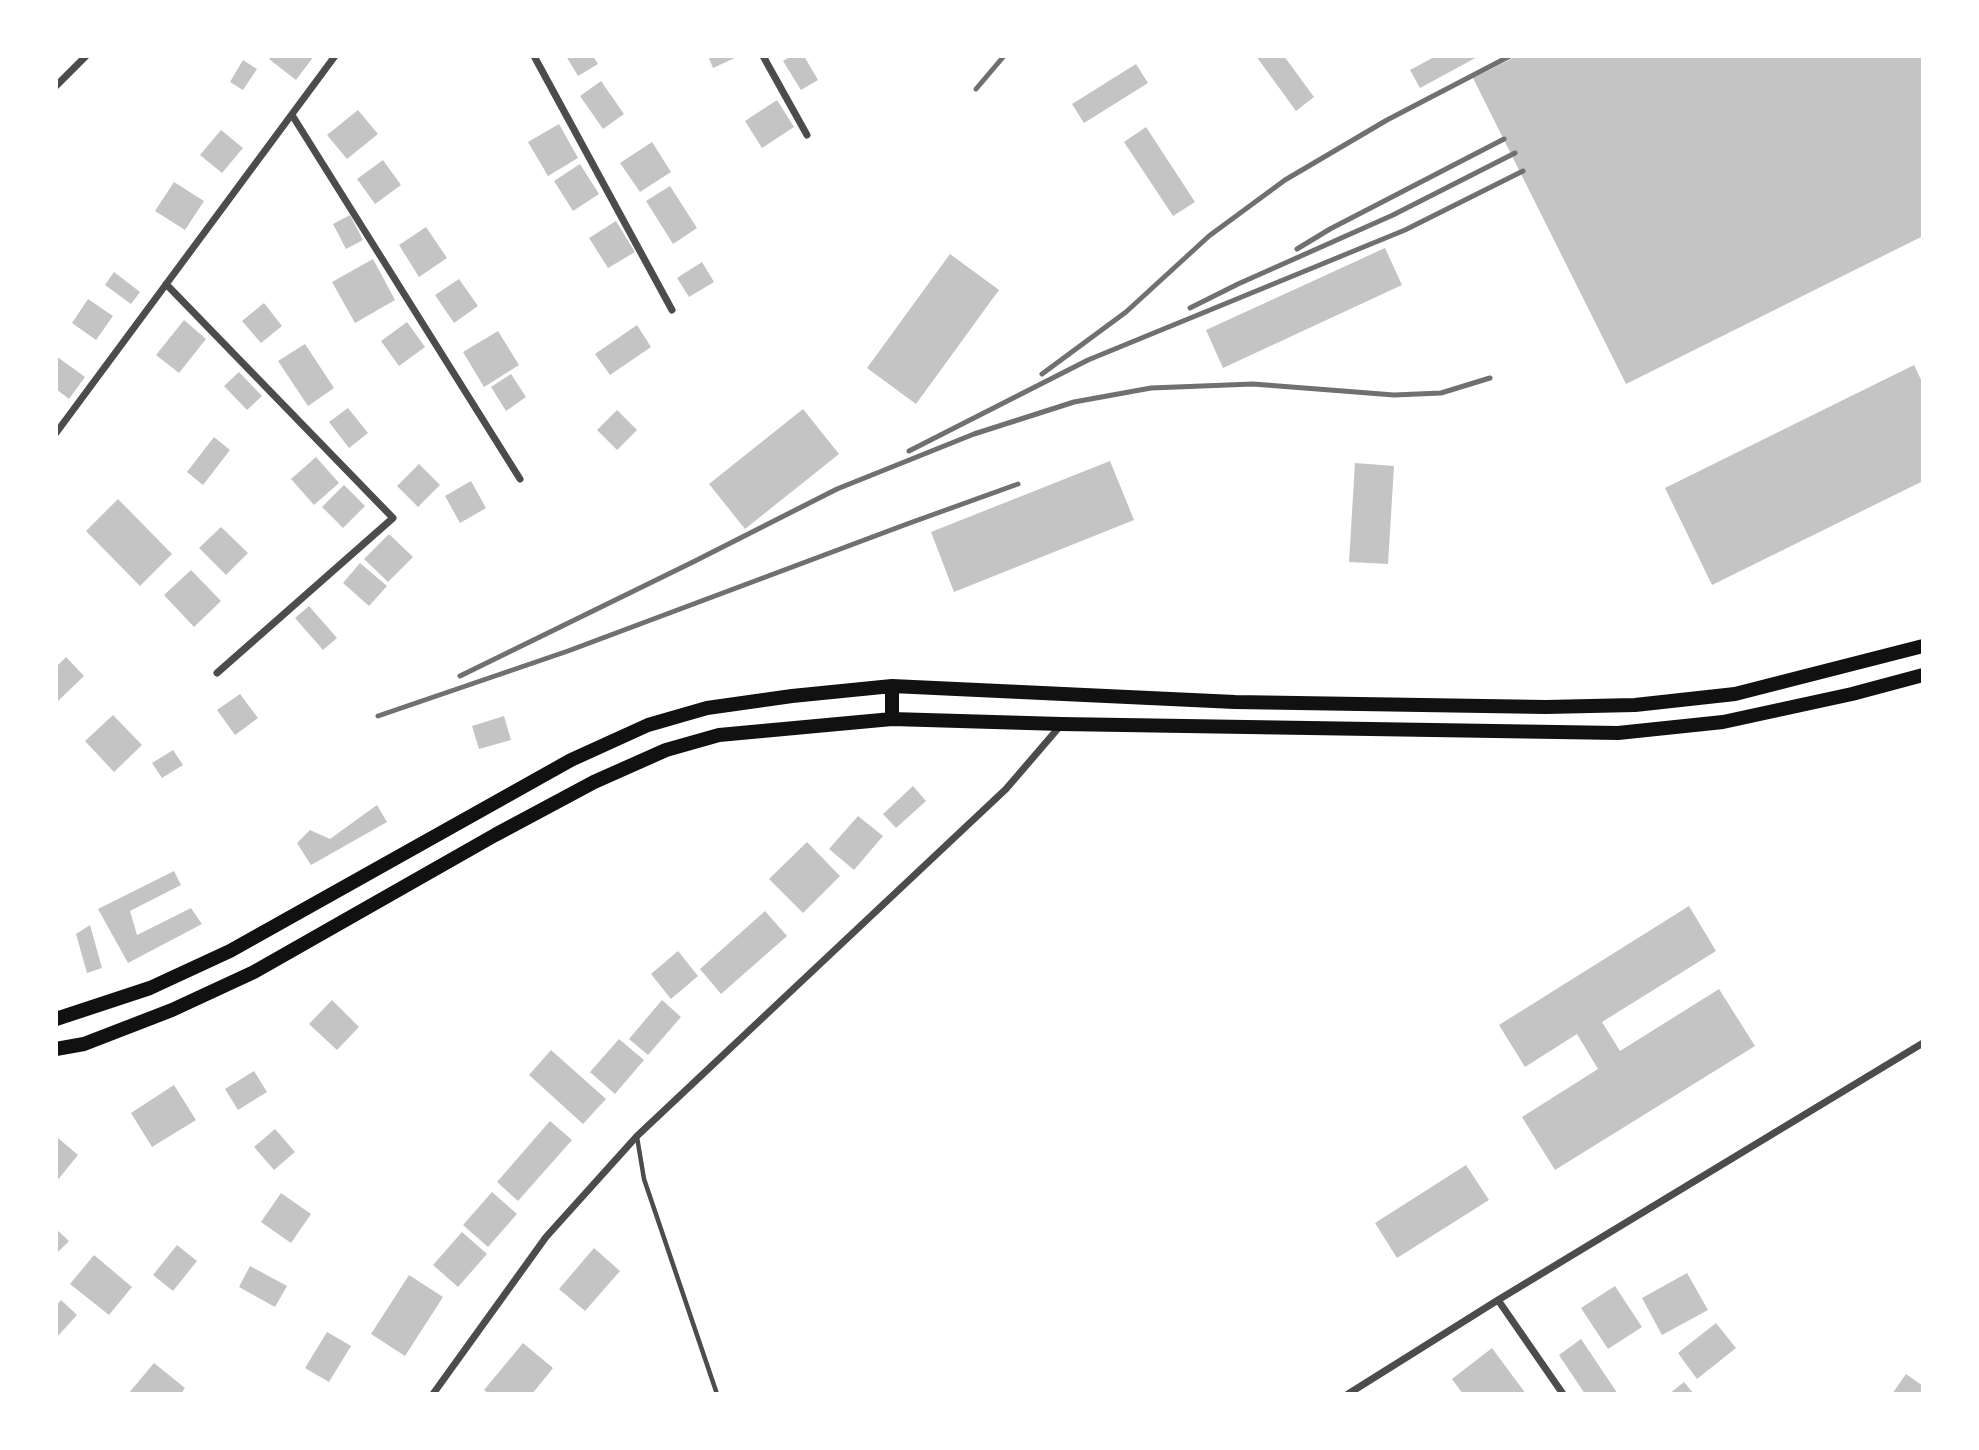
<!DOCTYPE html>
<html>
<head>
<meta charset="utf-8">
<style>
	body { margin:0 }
	#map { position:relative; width:1979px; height:1450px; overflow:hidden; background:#fff; font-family:"Source Sans 3",sans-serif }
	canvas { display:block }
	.frame { position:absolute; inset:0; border:58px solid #fff; pointer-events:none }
</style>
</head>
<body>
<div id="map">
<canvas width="1979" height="1450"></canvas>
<div class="frame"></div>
</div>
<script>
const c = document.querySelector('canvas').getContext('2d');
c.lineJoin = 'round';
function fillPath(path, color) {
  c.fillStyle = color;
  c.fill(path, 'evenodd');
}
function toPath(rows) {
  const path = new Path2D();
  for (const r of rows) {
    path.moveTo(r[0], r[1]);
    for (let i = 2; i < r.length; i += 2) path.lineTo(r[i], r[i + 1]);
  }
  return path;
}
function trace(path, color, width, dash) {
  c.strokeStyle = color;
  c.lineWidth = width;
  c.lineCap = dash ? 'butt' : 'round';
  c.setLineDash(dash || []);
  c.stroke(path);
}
const building = toPath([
	[271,56,314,56,296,80,269,59],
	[566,56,593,56,598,64,578,76],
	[708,56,739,56,713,68],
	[791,56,804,56,818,80,801,90,783,61],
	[1256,56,1284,56,1314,97,1296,111],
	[1436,56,1479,56,1420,88,1410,70],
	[1517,56,1923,56,1923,236,1626,384,1473,78],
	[243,60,257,69,243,90,230,82],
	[1136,64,1148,83,1084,123,1072,104],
	[601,81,624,114,603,129,580,96],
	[777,100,794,127,762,148,745,121],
	[358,110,378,134,347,159,327,135],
	[559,124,578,158,548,176,528,142],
	[1146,127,1195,202,1173,216,1124,142],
	[221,130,243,148,222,173,200,155],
	[652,142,671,172,640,192,620,163],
	[383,160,401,185,375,204,357,179],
	[580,164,599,194,573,211,554,181],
	[174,182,204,201,185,230,155,211],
	[670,186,697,228,673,244,646,201],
	[350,215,363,240,346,249,333,224],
	[616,221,635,252,608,268,589,238],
	[426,227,447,258,419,277,399,245],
	[1385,248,1402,285,1223,368,1206,330],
	[950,254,999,290,916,404,867,368],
	[373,259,395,300,355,323,332,282],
	[702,262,714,282,689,297,677,278],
	[114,272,140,292,131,304,105,285],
	[459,279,478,306,454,323,435,295],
	[88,299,113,316,96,340,72,323],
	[264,303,282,326,261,343,242,321],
	[184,320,206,339,179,373,156,355],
	[407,322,425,347,399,366,381,341],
	[637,325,651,347,610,375,595,354],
	[498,331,519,365,484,387,463,352],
	[305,344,334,388,308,406,278,361],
	[56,356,85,377,69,399,56,389],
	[1914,365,1923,384,1923,481,1712,585,1665,488],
	[239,372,262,396,247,410,224,386],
	[511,374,526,397,506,411,491,387],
	[348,408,368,433,349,448,329,422],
	[803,409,839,454,745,529,709,484],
	[617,410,637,430,617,450,597,430],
	[214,437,230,450,203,485,187,472],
	[316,457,339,483,314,505,291,479],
	[1110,461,1134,520,954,592,931,532],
	[1355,463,1394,466,1388,564,1349,562],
	[419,464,440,485,418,507,397,486],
	[471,481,486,508,460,523,445,496],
	[344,485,365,506,343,528,322,507],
	[118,499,172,554,140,586,86,531],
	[221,527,248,553,226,575,199,548],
	[389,534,413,557,388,582,364,559],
	[360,563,387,586,369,606,343,583],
	[191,570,221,601,194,627,164,595],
	[309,606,337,638,323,650,295,618],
	[66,657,84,676,56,703,56,667],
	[240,694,258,718,235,735,217,710],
	[113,715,142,745,114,772,85,741],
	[504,716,511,740,479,749,472,726],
	[173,750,183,765,162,778,152,763],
	[913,786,926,801,896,828,883,814],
	[377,805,387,822,311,865,297,843,310,830,330,839],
	[858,816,883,836,854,870,829,849],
	[807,842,840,876,803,913,769,879],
	[174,871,181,885,130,911,137,935,191,908,202,924,128,963,98,909],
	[1689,906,1716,951,1602,1022,1620,1051,1719,989,1755,1046,1555,1170,1522,1117,1598,1069,1577,1034,1525,1067,1499,1025],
	[765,911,787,936,721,994,700,969],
	[90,925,102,968,87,973,76,934],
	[678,951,698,976,671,999,651,974],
	[332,1000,359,1027,337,1050,309,1024],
	[662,1000,681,1017,648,1055,629,1039],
	[619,1039,644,1060,615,1094,590,1072],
	[551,1050,606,1099,583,1124,529,1075],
	[254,1071,267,1092,238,1110,225,1089],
	[174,1085,196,1120,152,1147,131,1113],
	[550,1121,572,1140,518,1201,497,1182],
	[275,1129,295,1152,274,1170,254,1147],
	[58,1138,78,1155,56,1182,56,1140],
	[1466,1165,1489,1200,1397,1258,1375,1223],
	[492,1192,517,1214,488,1247,463,1225],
	[281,1193,311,1214,291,1243,261,1222],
	[56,1229,69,1241,56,1254],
	[462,1232,487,1254,458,1287,433,1265],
	[177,1245,197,1261,173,1291,153,1275],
	[594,1248,620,1271,585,1311,559,1289],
	[94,1255,132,1287,109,1315,70,1284],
	[250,1266,287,1286,275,1307,239,1287],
	[1687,1273,1708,1310,1662,1335,1642,1298],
	[409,1275,443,1297,405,1356,371,1334],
	[1615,1286,1642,1327,1608,1349,1581,1308],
	[61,1300,77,1315,56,1338,56,1306],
	[1716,1323,1736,1348,1697,1379,1678,1353],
	[327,1332,351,1346,329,1382,305,1368],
	[1581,1339,1618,1394,1585,1394,1559,1355],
	[523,1343,553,1368,532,1394,489,1394,484,1390],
	[1492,1348,1526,1394,1463,1394,1452,1379],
	[154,1363,185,1388,181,1394,128,1394],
	[1906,1374,1923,1386,1923,1394,1892,1394],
	[1684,1382,1694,1394,1669,1394]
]);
const service = toPath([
	[637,1137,644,1179,717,1394]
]);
const minor = toPath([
	[534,56,672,310],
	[763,56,807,135],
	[56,86,86,56],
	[292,115,520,479],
	[166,284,393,518,217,673],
	[56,433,335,56],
	[1498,1300,1563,1394],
	[433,1394,546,1237,637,1136,1006,789,1061,725],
	[1348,1394,1498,1300,1923,1043]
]);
const primary = toPath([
	[892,686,892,719],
	[56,1019,150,988,230,951,571,760,648,725,707,708,792,696,892,686,1235,702,1546,707,1635,705,1735,694,1923,646],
	[56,1049,84,1044,172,1010,254,972,495,835,594,782,666,750,719,735,892,719,1061,724,1618,733,1723,722,1852,694,1923,675]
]);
const rail = toPath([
	[976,89,1004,56],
	[1297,249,1330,229,1504,139],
	[1190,308,1238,284,1393,215,1515,153],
	[1042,374,1126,312,1209,236,1285,180,1387,120,1510,56],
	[909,451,1088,360,1405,230,1523,171],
	[460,676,693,562,837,489,974,434,1074,402,1151,388,1253,384,1394,395,1441,393,1490,378],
	[378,716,568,651,907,524,1018,484]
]);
fillPath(building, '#c4c4c4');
trace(service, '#4c4c4c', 4.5);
trace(minor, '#4c4c4c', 7);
trace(primary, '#111', 14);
trace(rail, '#707070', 5);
</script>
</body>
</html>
